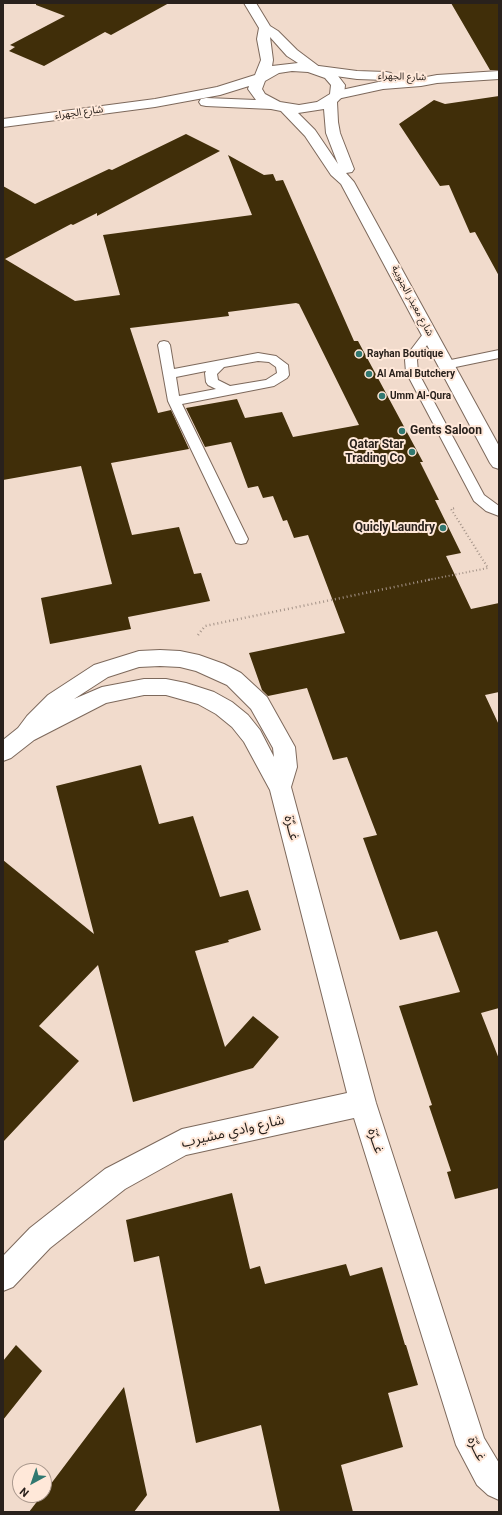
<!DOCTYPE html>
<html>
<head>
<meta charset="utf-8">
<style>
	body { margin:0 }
	#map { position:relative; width:502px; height:1515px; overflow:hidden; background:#f1dbcc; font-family:Roboto,sans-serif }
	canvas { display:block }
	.frame { position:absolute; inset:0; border:4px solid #29211c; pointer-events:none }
	.north { position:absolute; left:12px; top:1463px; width:40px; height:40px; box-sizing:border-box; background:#ffe8d9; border:1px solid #a9988d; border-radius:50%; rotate:220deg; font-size:11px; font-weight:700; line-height:16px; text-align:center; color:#29211c }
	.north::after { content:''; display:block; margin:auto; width:14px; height:18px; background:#317870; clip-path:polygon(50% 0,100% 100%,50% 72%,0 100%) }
</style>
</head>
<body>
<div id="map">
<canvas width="502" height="1515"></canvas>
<div class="frame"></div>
<div class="north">N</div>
</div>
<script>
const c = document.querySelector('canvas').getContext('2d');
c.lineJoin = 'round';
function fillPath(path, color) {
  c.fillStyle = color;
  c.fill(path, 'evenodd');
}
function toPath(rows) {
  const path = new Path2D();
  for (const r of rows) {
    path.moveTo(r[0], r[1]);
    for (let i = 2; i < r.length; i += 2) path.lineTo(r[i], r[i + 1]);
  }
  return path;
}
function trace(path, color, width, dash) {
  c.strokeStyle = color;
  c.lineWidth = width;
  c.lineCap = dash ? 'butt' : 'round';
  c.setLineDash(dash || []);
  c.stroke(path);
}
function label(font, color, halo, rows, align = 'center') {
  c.font = font + ' Roboto,"Noto Sans Arabic",sans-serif';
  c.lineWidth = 4;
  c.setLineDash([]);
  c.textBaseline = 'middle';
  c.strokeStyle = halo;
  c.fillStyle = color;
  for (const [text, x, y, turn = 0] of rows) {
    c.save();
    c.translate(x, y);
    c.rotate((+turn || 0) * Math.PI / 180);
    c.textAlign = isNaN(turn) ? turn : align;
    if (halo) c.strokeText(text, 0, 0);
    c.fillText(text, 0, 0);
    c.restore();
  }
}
const building = toPath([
	[36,3,169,3,111,35,105,32,44,66,9,51,15,47,10,45,65,16,36,5],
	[451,3,499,3,499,70,490,70],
	[499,96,499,276,475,232,470,233,449,185,440,186,399,124,434,100,445,104],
	[186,134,220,151,97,216,97,213,73,225,71,224,5,259,75,301,120,295,103,235,252,215,228,155,264,175,273,174,276,181,283,180,354,341,358,341,423,462,420,462,439,500,435,500,461,553,446,556,471,609,499,603,499,692,485,695,499,725,499,1008,481,1013,499,1059,499,1188,455,1199,447,1172,451,1171,429,1106,432,1105,399,1006,460,992,437,931,400,940,363,838,377,835,347,757,333,760,307,688,268,696,262,690,249,653,345,633,308,535,294,538,287,520,283,521,273,496,263,498,258,486,248,488,231,442,205,447,186,408,237,399,245,418,282,412,293,437,359,425,299,304,296,303,228,312,229,316,130,328,158,413,171,410,189,449,111,463,132,535,179,527,194,574,201,573,210,601,128,617,131,629,50,644,41,598,112,584,81,466,3,480,3,186,35,204,109,169,112,170],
	[141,765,159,824,193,816,220,897,248,890,261,930,228,940,229,942,195,951,225,1047,253,1016,279,1037,253,1068,133,1102,98,965,39,1026,79,1061,3,1142,3,860,94,934,56,786],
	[232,1193,250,1269,260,1266,265,1284,346,1264,350,1276,382,1267,405,1345,406,1345,418,1385,388,1393,403,1447,341,1465,353,1512,280,1512,261,1425,196,1443,159,1256,134,1262,126,1220],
	[16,1345,42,1371,3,1420,3,1361],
	[124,1387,147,1495,134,1512,29,1512,42,1495,44,1495,44,1493]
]);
const pathFar1 = toPath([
	[428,580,488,568,451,509,455,508]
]);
const path = toPath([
	[198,635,205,626,433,579]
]);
const lane = toPath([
	[430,329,434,330,436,333,419,356,417,360,418,372,484,495,499,506,499,516,486,511,474,501,406,372,405,360,407,355,426,330,430,329],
	[164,341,168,342,170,345,174,369,258,353,276,356,288,365,289,375,287,378,274,386,182,404,248,539,246,543,241,544,236,543,234,539,168,401,158,345,160,342,164,341],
	[258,361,269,362,276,367,277,373,266,380,230,386,218,380,217,374,224,367,258,361],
	[206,371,205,373,206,382,208,385,216,389,179,396,176,377,206,371],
	[499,350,499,358,446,369,442,368,440,365,442,362,446,361,499,350]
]);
const street = toPath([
	[319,66,357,71,386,72,391,73,393,76,391,79,386,80,357,79,314,73,312,70,314,67,319,66],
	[499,71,499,79,437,83,421,86,383,89,337,99,332,98,330,95,332,92,383,81,421,78,437,75,499,71],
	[160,650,180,651,199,655,224,664,241,673,267,697,295,747,297,767,291,787,376,1103,484,1438,499,1463,499,1500,488,1495,477,1485,456,1445,354,1118,186,1155,125,1189,50,1248,13,1287,3,1291,3,1256,30,1228,105,1169,182,1129,347,1093,270,790,244,742,232,727,216,714,198,704,166,695,144,695,106,703,34,740,11,758,3,761,3,740,18,728,27,716,48,695,94,665,139,651,160,650],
	[160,666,180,667,196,671,227,685,251,709,273,748,274,757,260,730,248,715,232,702,214,692,186,683,166,679,144,679,102,687,74,699,108,677,139,667,160,666]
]);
const secondary = toPath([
	[244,3,256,3,270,26,278,31,297,50,321,68,335,72,345,85,344,95,337,102,338,122,340,133,354,169,352,172,346,173,354,182,499,446,499,469,493,467,490,463,341,184,331,175,305,136,281,111,271,109,206,106,201,105,199,102,201,99,206,98,256,100,248,89,249,86,220,95,155,107,3,127,3,119,155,99,217,87,255,75,261,60,257,39,259,28,244,3],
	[270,37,287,56,298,63,272,66,273,60,270,37],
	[292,71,308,72,325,78,331,85,330,94,317,102,299,105,280,102,265,94,262,89,265,81,279,73,292,71],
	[324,109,326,133,338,164,315,130,298,113,324,109]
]);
const markers = [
	[359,354,4,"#317870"],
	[369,374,4,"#317870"],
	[382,396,4,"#317870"],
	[402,431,4,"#317870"],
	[412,452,4,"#317870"],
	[443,528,4,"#317870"]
];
const farStreetnames = [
	["شارع الجهراء",402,77,2],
	["شارع الجهراء",79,113,-8],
	["شارع معيذر الجنوبية",412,301,62]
];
const farPoinames = [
	["Rayhan Boutique",367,354],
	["Al Amal Butchery",377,374],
	["Umm Al-Qura",390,396]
];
const poiNames = [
	["Gents Saloon",410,431,"left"],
	["Qatar Star",404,445],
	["Trading Co",404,459],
	["Quicly Laundry",435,528]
];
const nearStreetnames = [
	["غــرّة",291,828,75],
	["شارع وادي مشيرب",233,1132,-13],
	["غــرّة",375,1141,72],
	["غــرّة",476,1449,64]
];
fillPath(building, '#402e09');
trace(lane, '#7d695c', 2);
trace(street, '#7d695c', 2);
trace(secondary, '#7d695c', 2);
trace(pathFar1, '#a49388', 2, [1, 2.5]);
trace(path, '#a49388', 2.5, [1, 3]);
fillPath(lane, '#fff');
fillPath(street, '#fff');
fillPath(secondary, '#fff');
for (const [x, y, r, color] of markers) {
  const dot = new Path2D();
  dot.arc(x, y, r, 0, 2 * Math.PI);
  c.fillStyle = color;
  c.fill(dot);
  trace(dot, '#ffe8d9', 1.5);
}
label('10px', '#29211c', '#ffe8d9', farStreetnames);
label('bold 10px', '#29211c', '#ffe8d9', farPoinames, 'left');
label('bold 12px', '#29211c', '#ffe8d9', poiNames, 'right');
label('14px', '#29211c', '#ffe8d9', nearStreetnames);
</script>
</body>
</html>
